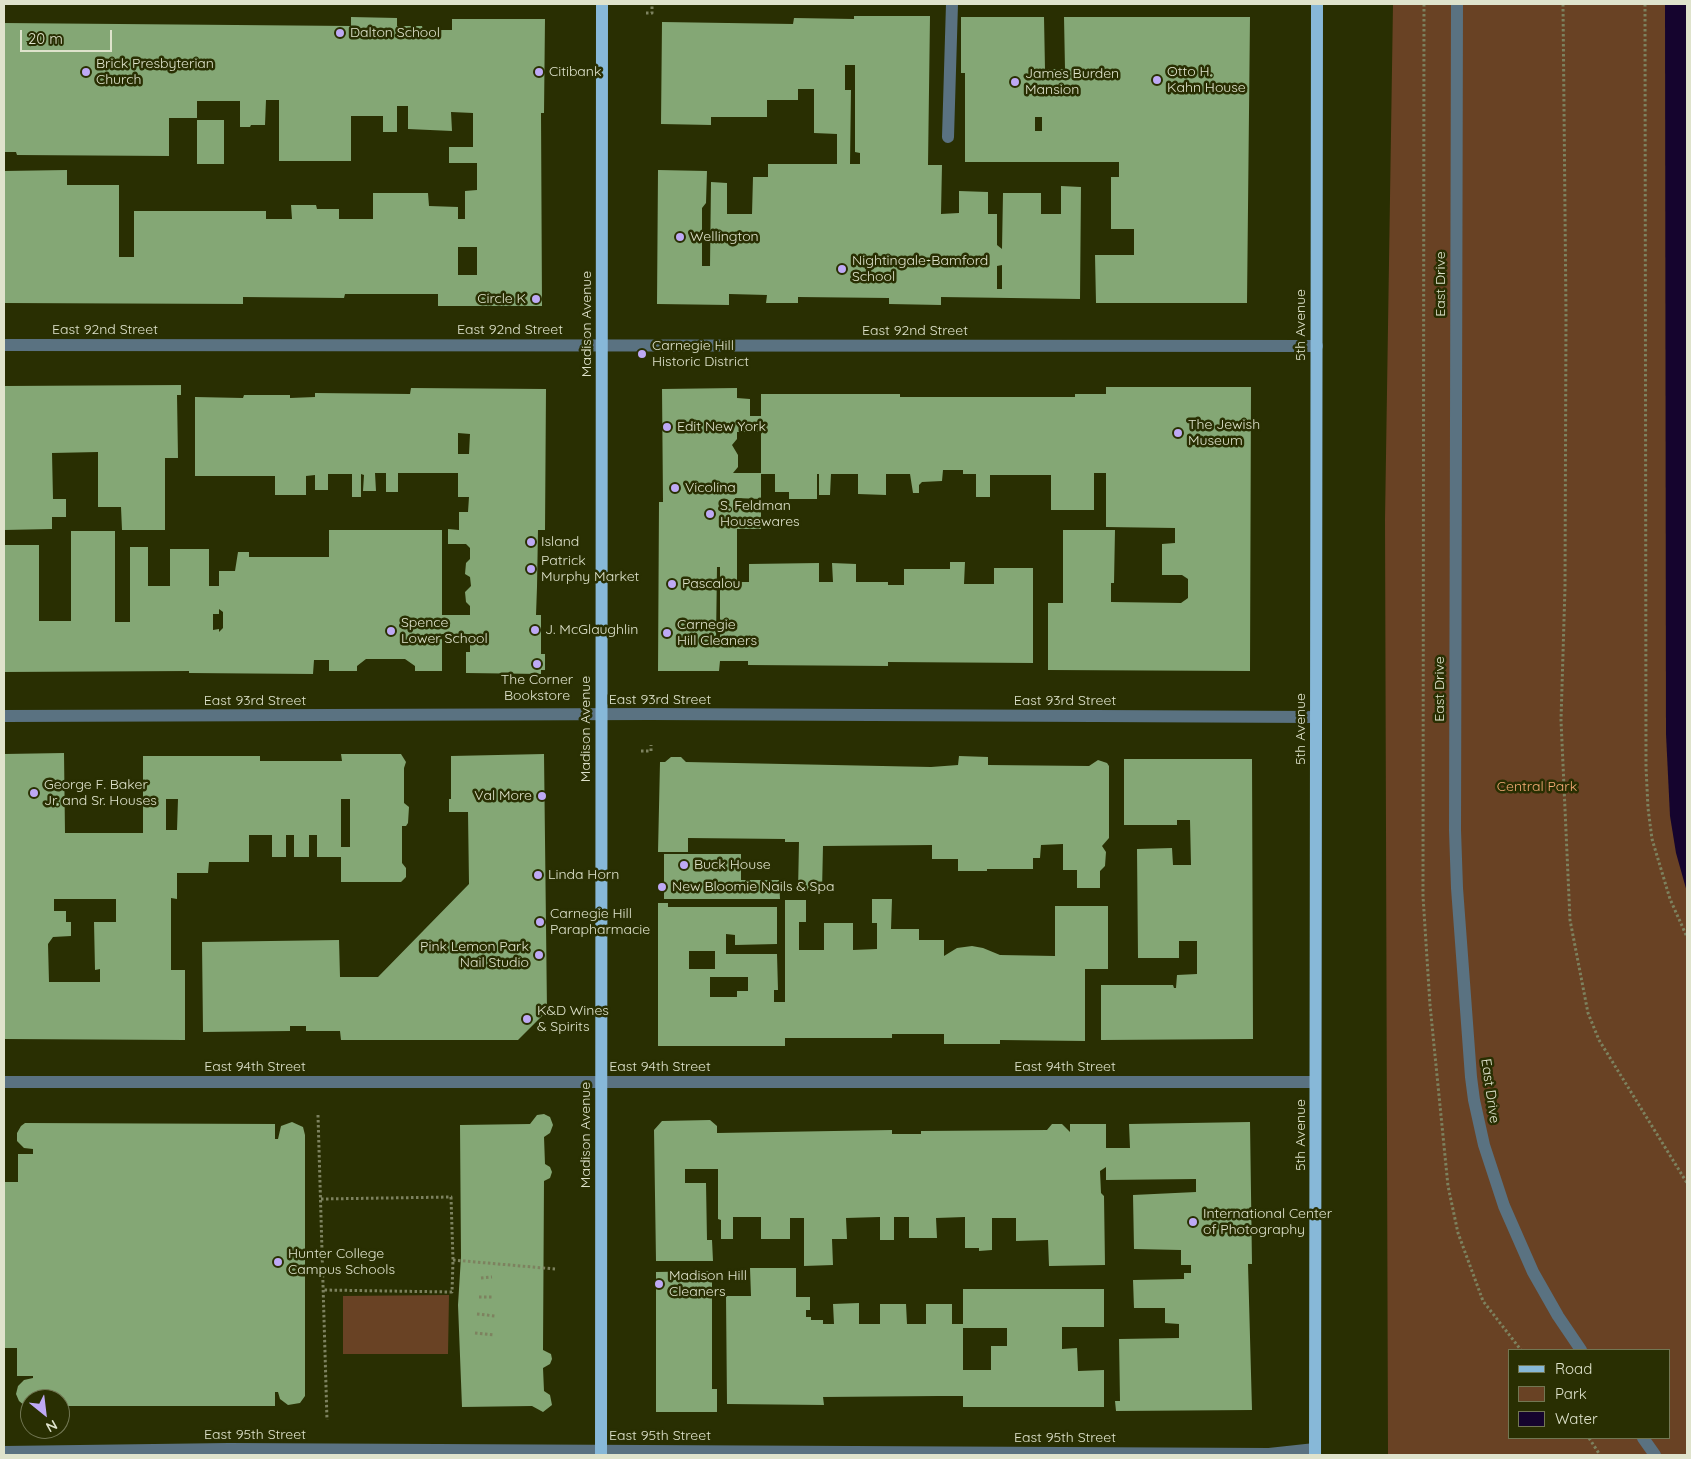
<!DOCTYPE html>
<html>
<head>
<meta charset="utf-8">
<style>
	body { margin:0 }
	#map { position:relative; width:1691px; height:1459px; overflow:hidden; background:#292f02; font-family:Quicksand,sans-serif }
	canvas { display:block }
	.frame { position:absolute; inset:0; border:5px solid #dfe3cc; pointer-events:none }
	.legend { position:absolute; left:1508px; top:1349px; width:162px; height:90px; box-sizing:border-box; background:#292f02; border:1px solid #727753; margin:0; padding:6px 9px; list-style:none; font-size:15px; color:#dfe3cc }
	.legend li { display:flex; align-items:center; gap:10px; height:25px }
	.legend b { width:25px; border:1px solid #727753 }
	.north { position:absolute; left:20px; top:1389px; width:50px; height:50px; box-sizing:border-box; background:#292f02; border:1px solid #727753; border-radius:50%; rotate:151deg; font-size:14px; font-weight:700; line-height:20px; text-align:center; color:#dfe3cc }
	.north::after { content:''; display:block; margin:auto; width:18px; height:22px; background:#bea9f5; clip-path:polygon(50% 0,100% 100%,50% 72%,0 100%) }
	.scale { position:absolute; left:20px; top:30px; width:92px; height:22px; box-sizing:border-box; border:2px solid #dfe3cc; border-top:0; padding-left:6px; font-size:15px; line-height:18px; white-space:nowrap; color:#dfe3cc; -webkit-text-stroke:4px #292f02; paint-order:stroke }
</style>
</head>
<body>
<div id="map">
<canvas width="1691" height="1459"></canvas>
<div class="frame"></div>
<ul class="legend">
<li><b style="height:6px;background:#87b8d8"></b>Road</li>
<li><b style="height:14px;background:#694224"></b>Park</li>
<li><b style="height:14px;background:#15042e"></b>Water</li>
</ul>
<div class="north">N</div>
<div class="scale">20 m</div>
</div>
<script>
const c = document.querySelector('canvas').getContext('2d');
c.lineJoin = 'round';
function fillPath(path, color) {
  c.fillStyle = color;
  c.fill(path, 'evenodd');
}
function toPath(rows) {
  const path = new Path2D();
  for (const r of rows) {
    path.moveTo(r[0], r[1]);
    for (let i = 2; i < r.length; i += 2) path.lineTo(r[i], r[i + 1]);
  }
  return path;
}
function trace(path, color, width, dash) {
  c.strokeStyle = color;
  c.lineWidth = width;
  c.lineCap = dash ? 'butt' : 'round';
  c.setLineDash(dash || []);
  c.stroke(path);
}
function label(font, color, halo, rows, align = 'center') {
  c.font = font + ' Quicksand,sans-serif';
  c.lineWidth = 5;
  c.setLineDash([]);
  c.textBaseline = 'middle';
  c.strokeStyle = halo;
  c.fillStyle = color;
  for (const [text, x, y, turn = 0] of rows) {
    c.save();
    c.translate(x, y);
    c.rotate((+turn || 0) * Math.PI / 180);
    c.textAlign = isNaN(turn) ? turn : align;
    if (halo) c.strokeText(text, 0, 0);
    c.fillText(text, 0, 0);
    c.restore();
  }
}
const green = toPath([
	[1393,4,1687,4,1687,1455,1388,1455,1385,520],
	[1510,1350,1670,1350,1670,1438,1510,1438],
	[449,1295,448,1354,343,1354,343,1296]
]);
const water = toPath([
	[1665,4,1687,4,1687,892,1676,853,1670,816,1666,734]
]);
const building = toPath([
	[854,16,930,16,928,165,942,165,941,214,959,213,959,191,988,192,988,214,997,214,997,245,1002,249,1003,193,1041,193,1041,214,1061,214,1061,186,1081,187,1080,299,941,297,941,305,889,304,889,298,798,297,798,303,766,303,767,295,729,294,729,305,657,304,658,170,707,171,706,203,702,208,702,266,710,266,711,182,727,183,727,214,752,214,753,177,768,177,768,164,837,164,837,134,814,133,814,89,798,89,798,100,767,100,767,117,711,117,711,125,661,124,662,22,793,24,794,18,854,19],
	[845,65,855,65,855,152,860,153,860,164,850,164,851,90,845,90],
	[1002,265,1002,289,997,289,997,266],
	[351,17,397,18,397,26,422,26,423,30,452,30,452,19,545,19,544,113,541,113,542,306,438,306,438,294,345,294,344,298,243,297,243,304,4,303,4,171,67,170,67,185,119,185,119,257,134,257,134,211,266,211,266,219,292,219,291,205,316,205,317,209,339,209,339,219,373,219,373,193,428,193,429,206,458,207,458,219,465,219,465,191,477,190,477,163,449,163,449,147,473,147,473,113,451,112,452,131,408,129,408,106,397,106,397,132,383,132,383,116,351,116,351,161,279,161,279,100,266,100,265,125,251,125,250,127,240,127,240,101,197,101,197,118,169,118,169,156,17,155,16,152,4,152,4,23,351,26],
	[458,247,477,247,477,275,458,275],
	[961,17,1044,17,1045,69,1065,69,1064,17,1250,17,1247,303,1096,303,1095,255,1134,255,1134,229,1111,229,1111,177,1119,177,1119,162,965,162,965,73,961,73],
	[1035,117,1042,117,1042,131,1035,131],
	[197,120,224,120,224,164,197,164],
	[181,385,181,395,177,395,178,458,165,458,165,530,122,530,121,507,98,507,98,452,52,453,53,499,66,499,66,517,52,517,52,529,4,530,4,386],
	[1106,387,1251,387,1250,671,1048,670,1048,603,1063,603,1063,530,1115,530,1114,583,1111,583,1111,602,1181,603,1188,598,1188,579,1182,575,1162,575,1162,544,1175,543,1175,528,1106,527,1106,473,1094,473,1094,510,1051,510,1051,475,990,475,990,497,976,497,976,474,963,474,963,470,943,470,942,481,922,482,919,485,919,493,913,493,910,474,886,474,886,495,858,494,858,474,831,474,830,495,819,495,819,474,817,474,817,499,789,499,789,492,775,492,775,474,761,474,761,499,735,498,735,502,761,502,761,529,737,529,737,582,749,582,749,564,819,563,819,582,833,582,832,563,856,564,856,582,888,582,888,585,904,585,904,569,950,569,950,562,965,562,964,584,994,584,994,568,1033,568,1033,663,888,662,888,666,748,665,748,661,720,661,719,671,658,671,659,502,663,502,662,389,737,388,737,398,750,399,750,416,761,416,761,394,900,394,900,397,1075,397,1075,394,1106,394],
	[737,432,761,432,761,473,733,473,738,467,738,455,732,445,737,439],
	[717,567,720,567,720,642,716,641],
	[411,388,546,389,545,530,538,530,537,587,536,615,541,615,541,654,545,654,545,670,541,670,541,674,466,673,466,652,470,652,470,634,442,634,442,671,415,671,415,666,405,659,366,659,357,666,357,671,329,671,329,660,314,660,313,674,189,673,189,671,4,672,4,545,39,545,39,621,71,621,71,531,115,531,115,622,130,622,130,547,148,547,148,586,170,586,170,549,209,549,209,586,219,586,219,571,235,571,238,552,249,552,249,557,329,557,329,530,442,530,442,615,470,615,470,606,466,602,465,592,471,586,470,577,465,574,466,563,470,559,470,548,466,544,448,544,448,529,459,530,459,512,468,512,469,497,458,497,458,473,398,473,398,492,386,492,386,473,375,473,376,491,363,491,364,475,361,474,361,497,352,497,352,474,328,474,328,490,315,490,315,475,306,476,306,495,275,495,275,476,195,476,195,397,243,398,244,395,290,395,290,398,315,397,315,393,410,394],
	[458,433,470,434,469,454,458,454],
	[219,609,223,612,223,628,219,632,219,629,213,630,213,614,219,614],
	[64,753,65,833,143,833,143,756,260,756,260,761,342,761,341,754,401,754,406,762,404,768,404,803,409,807,408,823,406,826,402,826,402,863,406,868,406,877,401,882,341,882,341,857,317,857,317,835,309,835,309,857,294,857,294,835,286,835,286,857,272,857,272,835,249,835,249,862,209,862,208,873,177,873,177,899,171,898,171,970,185,970,185,1040,4,1039,4,754],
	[166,799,178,799,177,830,166,830],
	[341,799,350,799,350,847,341,847],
	[54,899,116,899,116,922,94,922,95,970,100,969,100,982,49,982,48,944,53,937,71,936,71,922,66,922,66,911,54,911],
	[544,754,547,1011,518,1040,341,1040,340,1031,306,1031,306,1026,290,1026,290,1031,203,1032,202,942,339,940,340,977,378,977,469,884,468,812,449,812,449,799,451,799,451,756],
	[959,756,988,757,988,765,1089,766,1098,760,1107,763,1109,766,1109,838,1102,846,1106,852,1105,866,1100,871,1100,888,1077,888,1077,870,1063,870,1063,844,1041,845,1040,858,1033,858,1033,869,987,869,987,871,958,871,958,859,932,859,932,845,823,846,822,891,798,891,799,842,785,842,785,839,688,838,688,852,658,852,660,762,665,762,671,757,681,757,686,762,931,767,958,765],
	[1124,759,1252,759,1253,1039,1101,1040,1101,985,1173,985,1174,988,1176,988,1177,975,1197,974,1197,941,1179,941,1179,958,1138,958,1137,849,1172,848,1173,865,1191,865,1190,820,1177,820,1177,825,1124,825],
	[664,854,741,854,741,880,779,880,780,899,664,899],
	[872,899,892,899,891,929,919,929,919,940,944,940,944,956,957,948,972,946,983,948,1000,955,1055,956,1055,906,1108,906,1108,969,1085,969,1085,1041,1000,1040,1000,1044,944,1044,944,1034,892,1034,892,1038,785,1038,785,1046,658,1046,658,903,668,903,668,907,777,907,777,944,735,945,735,935,726,934,726,954,777,954,778,990,774,990,774,1002,785,1002,785,900,806,900,806,922,799,922,799,950,824,950,824,923,853,923,853,950,877,949,877,923,872,923],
	[689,951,715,951,715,969,689,969],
	[710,977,748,977,748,991,737,991,737,997,710,997],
	[544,1114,550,1117,553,1125,550,1133,544,1137,545,1164,550,1167,552,1172,550,1178,544,1181,543,1350,551,1354,552,1359,550,1364,543,1368,544,1391,550,1395,552,1405,543,1412,532,1406,462,1407,458,1305,461,1257,460,1125,530,1124,537,1115],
	[710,1120,717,1126,717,1133,892,1130,892,1134,921,1134,921,1131,1047,1130,1052,1124,1062,1124,1070,1132,1070,1124,1106,1124,1106,1148,1130,1148,1129,1124,1250,1122,1252,1264,1248,1264,1252,1410,1116,1411,1115,1401,1120,1401,1119,1339,1179,1338,1179,1324,1165,1323,1165,1308,1134,1308,1133,1280,1184,1279,1184,1273,1191,1273,1191,1265,1181,1265,1181,1250,1134,1249,1133,1195,1196,1192,1196,1179,1106,1180,1106,1167,1100,1171,1101,1193,1104,1196,1105,1265,1049,1266,1048,1240,1016,1241,1016,1218,992,1218,992,1250,979,1251,979,1248,965,1248,965,1217,936,1218,937,1238,909,1238,909,1217,894,1217,894,1240,880,1240,880,1217,846,1218,847,1239,832,1239,833,1265,804,1266,804,1218,790,1218,790,1239,761,1239,761,1217,733,1217,733,1239,721,1239,721,1220,718,1219,718,1169,685,1169,685,1183,706,1183,707,1240,712,1240,713,1261,656,1261,654,1130,662,1121],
	[292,1122,303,1127,305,1135,305,1396,300,1403,288,1405,280,1399,278,1392,275,1392,275,1406,60,1406,60,1399,30,1399,30,1406,25,1406,19,1401,16,1394,18,1386,24,1380,33,1378,33,1376,17,1376,17,1348,4,1348,4,1182,18,1182,18,1154,33,1154,33,1149,24,1148,17,1141,17,1133,21,1126,25,1123,275,1124,275,1139,278,1139,281,1126],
	[750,1268,796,1268,796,1297,810,1297,810,1310,806,1310,806,1317,811,1317,811,1320,823,1320,823,1324,834,1324,833,1304,859,1303,859,1324,880,1324,880,1304,906,1304,907,1324,926,1324,926,1304,952,1304,952,1324,963,1324,963,1289,1104,1289,1104,1327,1062,1327,1062,1349,1077,1348,1078,1371,1104,1370,1104,1407,963,1407,963,1396,938,1396,823,1397,824,1405,727,1404,726,1296,751,1296],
	[963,1328,1007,1328,1007,1346,991,1346,991,1370,963,1370],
	[712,1271,712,1389,717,1389,717,1412,656,1412,656,1272]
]);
const path = toPath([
	[1424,4,1423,896,1430,1005,1448,1186,1458,1233,1483,1301,1521,1350],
	[1563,4,1566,315,1565,587,1561,720,1570,920,1588,1013,1599,1040,1687,1183],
	[1645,4,1646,767,1648,808,1652,839,1670,899,1687,937],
	[646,13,652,13,652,4],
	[641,751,651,751,651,745],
	[318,1115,327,1420],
	[321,1199,451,1197,453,1260,452,1292,324,1290],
	[453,1260,555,1269],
	[481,1278,492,1277],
	[479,1297,493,1297],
	[477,1314,495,1316],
	[475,1333,494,1335],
	[1589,1438,1600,1455]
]);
const minor = toPath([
	[1457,4,1455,830,1457,888,1471,1077,1474,1100,1484,1145,1504,1206,1533,1272,1558,1316,1581,1350],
	[948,137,952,4],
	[4,345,1317,346],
	[4,716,650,714,1316,717],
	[4,1082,1315,1082],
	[1643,1438,1655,1455],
	[4,1452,229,1449,1269,1454,1315,1449]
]);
const major = toPath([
	[601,1455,602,4],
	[1315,1455,1317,4]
]);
const markers = [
	[340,33,5,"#bea9f5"],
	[86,72,5,"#bea9f5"],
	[539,72,5,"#bea9f5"],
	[1157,80,5,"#bea9f5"],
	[1015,82,5,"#bea9f5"],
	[680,237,5,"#bea9f5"],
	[842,269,5,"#bea9f5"],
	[536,299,5,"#bea9f5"],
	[642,354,5,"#bea9f5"],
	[667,427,5,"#bea9f5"],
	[1178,433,5,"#bea9f5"],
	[675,488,5,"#bea9f5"],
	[710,514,5,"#bea9f5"],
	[531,542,5,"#bea9f5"],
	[531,569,5,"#bea9f5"],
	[672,584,5,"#bea9f5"],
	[535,630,5,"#bea9f5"],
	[391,631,5,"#bea9f5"],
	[667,633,5,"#bea9f5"],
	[537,664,5,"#bea9f5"],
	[34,793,5,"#bea9f5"],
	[542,796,5,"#bea9f5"],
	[684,865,5,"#bea9f5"],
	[538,875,5,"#bea9f5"],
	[662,887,5,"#bea9f5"],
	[540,922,5,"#bea9f5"],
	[539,955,5,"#bea9f5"],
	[527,1019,5,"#bea9f5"],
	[1193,1222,5,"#bea9f5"],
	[278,1262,5,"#bea9f5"],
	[659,1284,5,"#bea9f5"]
];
const poiNames = [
	["Dalton School",350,33],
	["Brick Presbyterian",96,64],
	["Church",96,80],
	["Citibank",549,72],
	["Otto H.",1167,72],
	["Kahn House",1167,88],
	["James Burden",1025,74],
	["Mansion",1025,90],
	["Wellington",690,237],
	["Nightingale-Bamford",852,261],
	["School",852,277],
	["Circle K",526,299,"right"],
	["Carnegie Hill",652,346],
	["Historic District",652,362],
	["The Jewish",1188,425],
	["Museum",1188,441],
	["Edit New York",677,427],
	["Vicolina",685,488],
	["S. Feldman",720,506],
	["Housewares",720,522],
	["Island",541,542],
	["Patrick",541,561],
	["Murphy Market",541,577],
	["Pascalou",682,584],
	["Spence",401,623],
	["Lower School",401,639],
	["Carnegie",677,625],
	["Hill Cleaners",677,641],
	["J. McGlaughlin",545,630],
	["The Corner",537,680,"center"],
	["Bookstore",537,696,"center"],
	["George F. Baker",44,785],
	["Jr. and Sr. Houses",44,801],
	["Val More",532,796,"right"],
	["Buck House",694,865],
	["Linda Horn",548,875],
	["New Bloomie Nails & Spa",672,887],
	["Carnegie Hill",550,914],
	["Parapharmacie",550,930],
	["Pink Lemon Park",529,947,"right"],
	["Nail Studio",529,963,"right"],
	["K&D Wines",537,1011],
	["& Spirits",537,1027],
	["International Center",1203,1214],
	["of Photography",1203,1230],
	["Hunter College",288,1254],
	["Campus Schools",288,1270],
	["Madison Hill",669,1276],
	["Cleaners",669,1292]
];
const streetNames = [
	["East Drive",1441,284,-90],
	["Madison Avenue",587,324,-90],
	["5th Avenue",1301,325,-90],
	["East 92nd Street",105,330],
	["East 92nd Street",510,330],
	["East 92nd Street",915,331],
	["East Drive",1440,689,-90],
	["East 93rd Street",660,700],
	["East 93rd Street",255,701],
	["East 93rd Street",1065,701],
	["Madison Avenue",586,729,-90],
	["5th Avenue",1301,729,-90],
	["East 94th Street",255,1067],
	["East 94th Street",660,1067],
	["East 94th Street",1065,1067],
	["East Drive",1490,1091,82],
	["Madison Avenue",586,1135,-90],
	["5th Avenue",1301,1135,-90],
	["East 95th Street",255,1435],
	["East 95th Street",660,1436],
	["East 95th Street",1065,1438]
];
const parkNames = [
	["Central Park",1537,787]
];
fillPath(green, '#694224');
fillPath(water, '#15042e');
fillPath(building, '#84a775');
trace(path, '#7d825f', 3, [2.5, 2.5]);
trace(minor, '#5a7281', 12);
trace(major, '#87b8d8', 12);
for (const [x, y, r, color] of markers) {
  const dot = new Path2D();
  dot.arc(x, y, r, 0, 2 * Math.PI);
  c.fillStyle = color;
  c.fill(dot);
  trace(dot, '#292f02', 2);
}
label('14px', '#dfe3cc', '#292f02', poiNames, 'left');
label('14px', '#dfe3cc', '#292f02', streetNames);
label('14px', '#f5ab76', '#292f02', parkNames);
</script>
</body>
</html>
